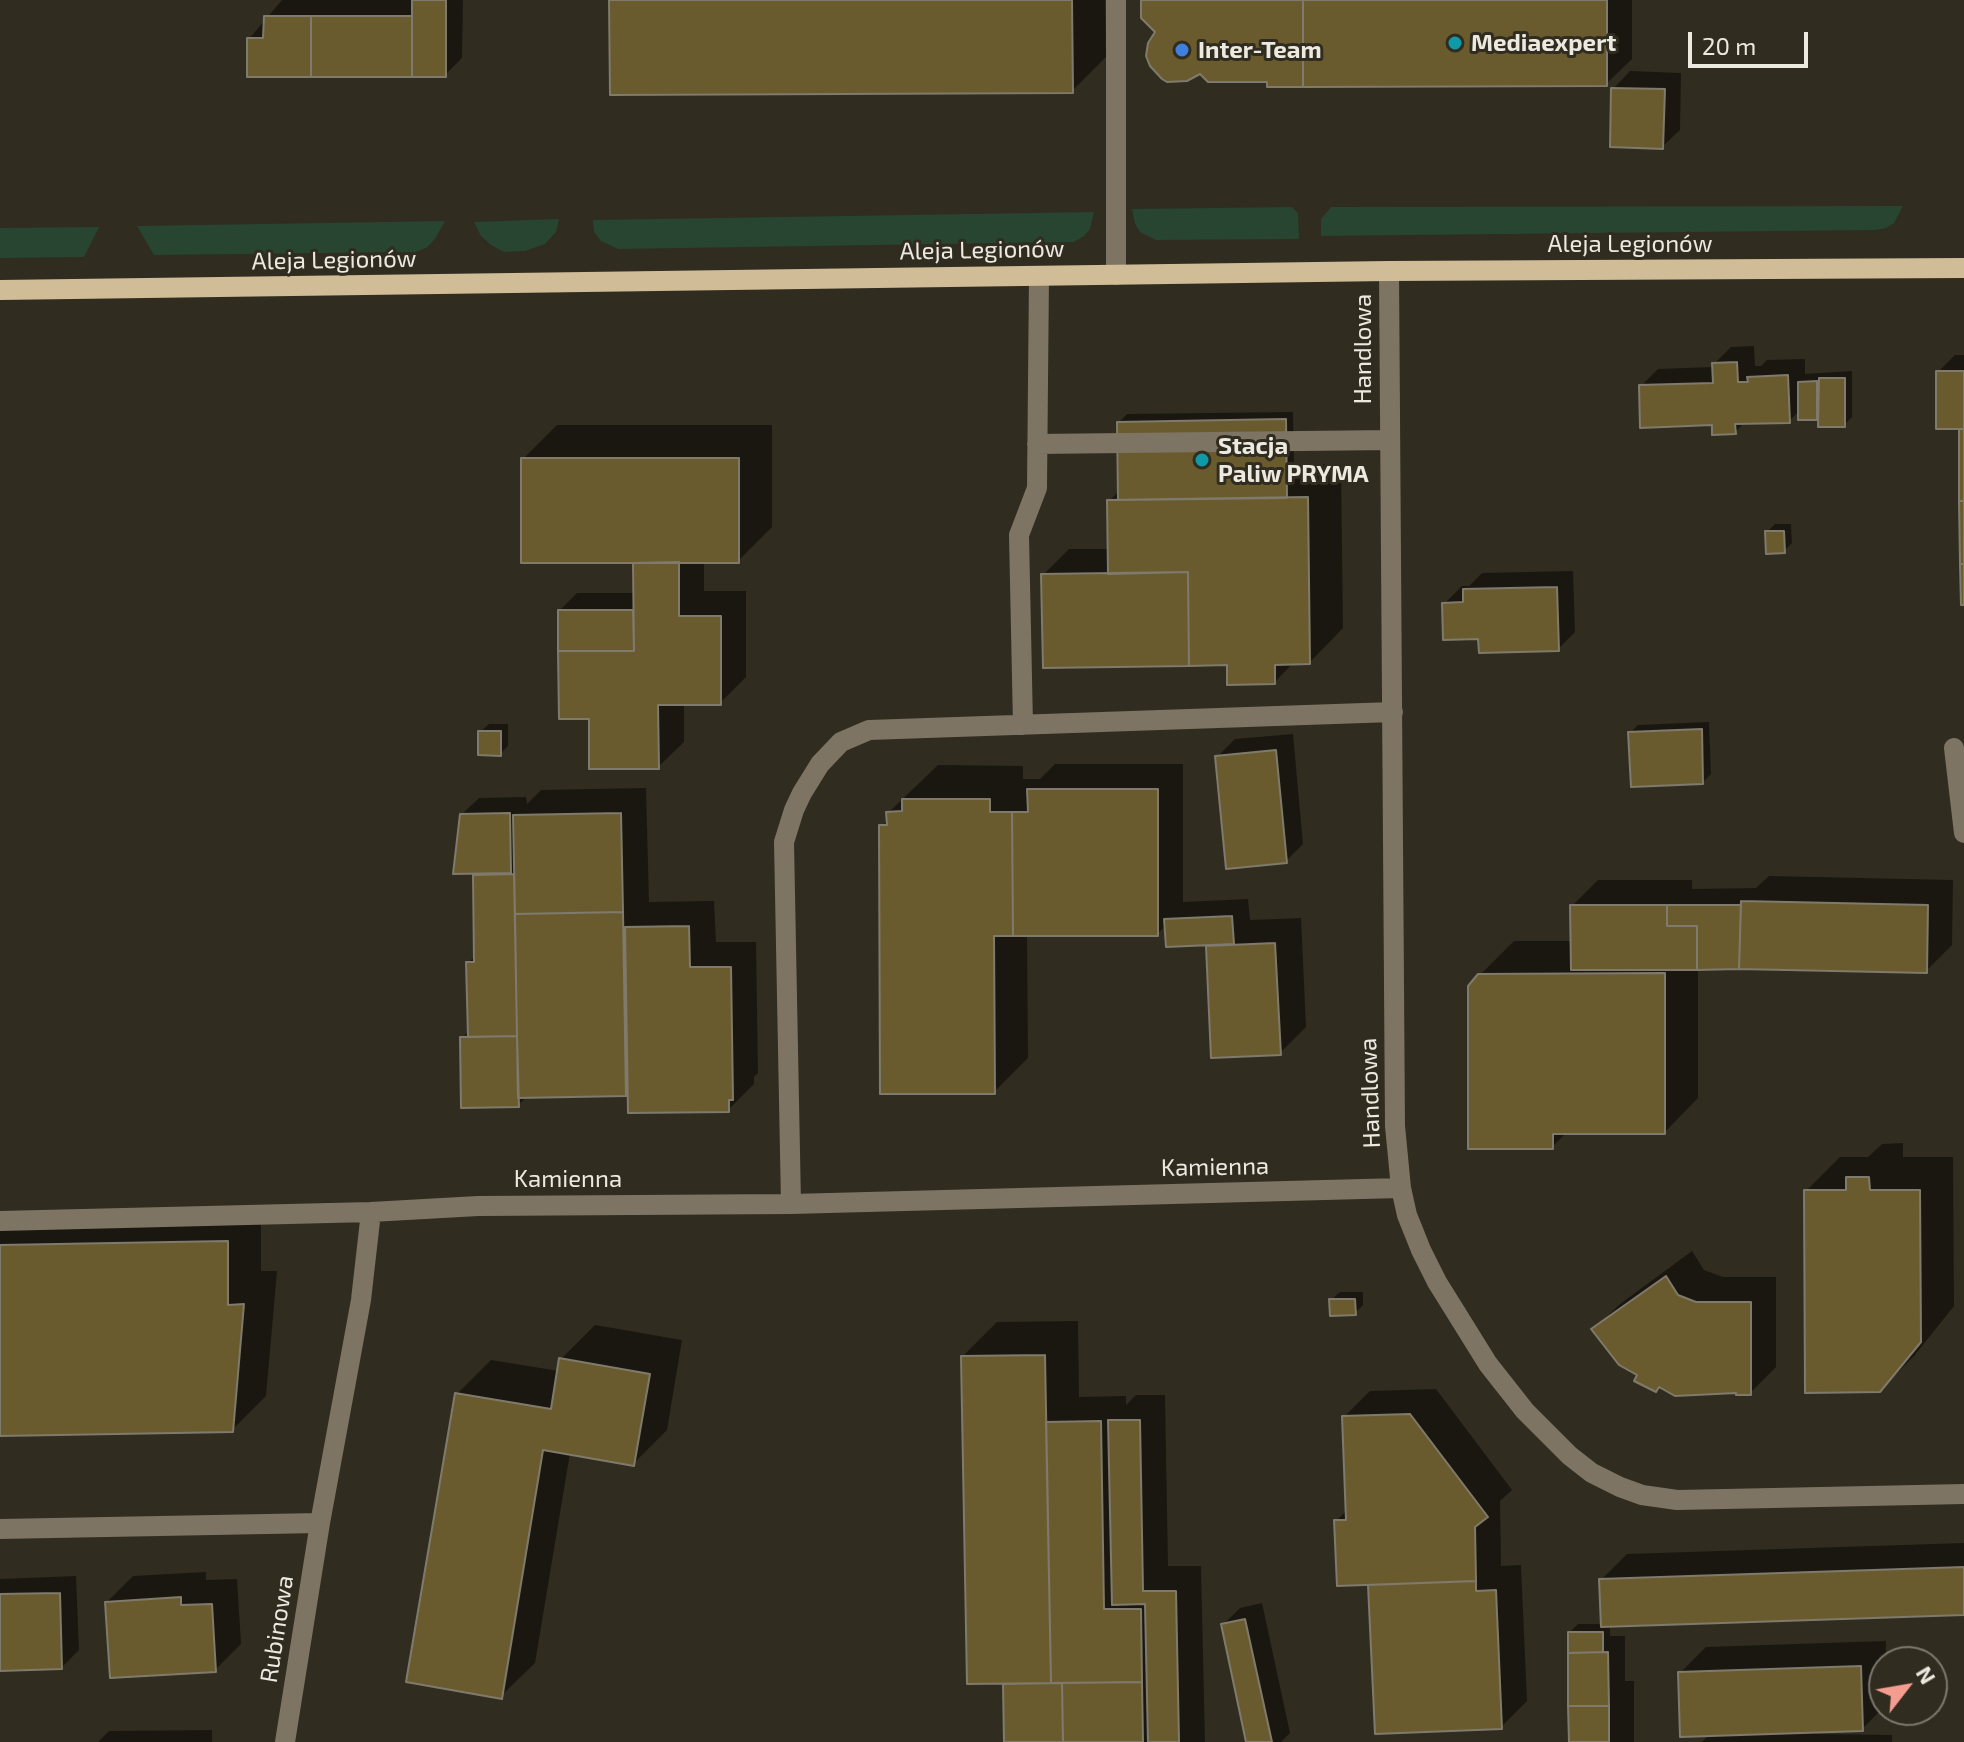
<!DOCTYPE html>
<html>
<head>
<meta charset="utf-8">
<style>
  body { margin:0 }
  #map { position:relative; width:1964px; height:1742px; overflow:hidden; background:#302c1f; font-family:"Exo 2",sans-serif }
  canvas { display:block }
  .north { position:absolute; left:1868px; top:1646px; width:80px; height:80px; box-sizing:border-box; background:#302c1f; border:2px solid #7b786d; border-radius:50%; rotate:59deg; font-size:22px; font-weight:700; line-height:32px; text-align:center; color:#ece9e1 }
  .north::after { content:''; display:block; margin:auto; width:28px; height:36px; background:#f59c91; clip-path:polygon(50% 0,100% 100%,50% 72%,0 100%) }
  .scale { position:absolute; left:1688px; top:32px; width:120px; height:36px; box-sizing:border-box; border:4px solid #ece9e1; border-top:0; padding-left:10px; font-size:24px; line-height:28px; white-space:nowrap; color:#ece9e1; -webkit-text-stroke:6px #302c1f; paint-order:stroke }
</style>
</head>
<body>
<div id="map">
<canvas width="1964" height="1742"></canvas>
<div class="north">N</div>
<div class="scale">20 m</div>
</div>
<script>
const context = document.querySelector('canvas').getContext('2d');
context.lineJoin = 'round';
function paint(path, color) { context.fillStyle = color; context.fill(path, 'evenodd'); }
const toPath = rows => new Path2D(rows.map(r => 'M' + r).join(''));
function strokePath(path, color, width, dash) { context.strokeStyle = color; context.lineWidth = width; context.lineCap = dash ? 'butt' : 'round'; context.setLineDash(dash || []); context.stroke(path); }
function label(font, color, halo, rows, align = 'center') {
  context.font = font + ' "Exo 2",sans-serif'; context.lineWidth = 6; context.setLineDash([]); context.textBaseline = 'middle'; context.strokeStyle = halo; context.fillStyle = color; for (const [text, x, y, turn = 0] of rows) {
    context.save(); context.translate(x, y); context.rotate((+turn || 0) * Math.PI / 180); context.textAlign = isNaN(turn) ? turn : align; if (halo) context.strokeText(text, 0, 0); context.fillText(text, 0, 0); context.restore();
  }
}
paint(toPath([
  [1903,206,1894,223,1886,228,1875,230,1321,236,1321,219,1331,207],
  [1292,207,1298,213,1299,239,1156,240,1140,232,1135,224,1132,209],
  [1094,212,1090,229,1084,236,1074,242,618,249,601,241,594,232,593,220],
  [559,219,556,232,545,244,525,251,504,252,491,245,481,236,474,222],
  [445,221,435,239,426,248,415,252,154,255,137,226],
  [99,227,84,257,0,258,0,228]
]), '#274530');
paint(toPath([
  [282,0,463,0,462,58,445,75,249,39],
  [611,0,1105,0,1106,57,1072,91],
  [1143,0,1632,0,1632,59,1606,84,1269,80,1157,32],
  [1630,71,1681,73,1680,130,1662,147,1613,89],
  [1754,346,1755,366,1761,366,1767,360,1805,359,1805,374,1852,371,1852,417,1844,425,1821,414,1816,418,1800,410,1789,421,1745,422,1735,432,1641,386,1658,369,1714,367,1714,364,1731,347],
  [1955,355,1964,355,1964,603,1961,427,1938,372],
  [1293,412,1294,465,1341,464,1343,628,1310,662,1294,662,1275,682,1043,575,1069,549,1110,549,1109,501,1120,490,1119,422,1127,414],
  [557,425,772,425,772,527,738,561,704,561,704,591,746,591,746,677,720,703,684,703,684,742,658,767,591,717,560,610,577,593,635,593,635,561,523,459],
  [1775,524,1791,524,1792,543,1784,551,1767,532],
  [1573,571,1575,632,1558,649,1480,637,1444,604,1462,586,1469,586,1482,573],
  [1709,722,1711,774,1703,782,1630,733,1638,725],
  [489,724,508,724,508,746,500,754,480,732],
  [1293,734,1303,844,1286,861,1218,756,1235,739],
  [1055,764,1183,764,1183,902,1248,899,1250,920,1301,918,1306,1027,1280,1053,1208,947,1212,943,1167,925,1157,934,1027,934,1028,1058,994,1092,882,826,889,819,888,813,938,765,1023,766,1023,779,1040,779],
  [646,788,649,902,714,901,716,942,756,942,758,1073,754,1077,754,1084,728,1110,630,1094,528,1096,518,1105,462,1038,470,1030,468,963,476,955,475,876,480,871,455,872,461,815,479,798,526,797,527,804,541,790],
  [1769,876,1953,880,1952,945,1926,971,1698,968,1698,1098,1665,1132,1567,1132,1552,1147,1480,975,1514,941,1573,941,1572,906,1598,880,1692,880,1692,889,1756,888],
  [1903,1143,1903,1157,1953,1157,1954,1306,1914,1356,1880,1390,1806,1191,1840,1157,1868,1157,1882,1144],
  [261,1208,261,1271,277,1271,266,1396,232,1430,0,1434,0,1212],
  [1692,1251,1704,1270,1723,1277,1776,1277,1776,1367,1750,1393,1640,1374,1594,1329,1620,1304],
  [1340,1292,1363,1292,1363,1305,1355,1313,1331,1300],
  [1078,1321,1079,1397,1126,1396,1126,1405,1136,1395,1165,1395,1168,1566,1201,1566,1205,1742,1006,1742,1005,1685,1008,1682,963,1356,997,1322],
  [595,1325,682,1340,667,1430,633,1464,570,1453,535,1663,501,1696,457,1394,491,1360,559,1371,561,1359],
  [1436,1389,1512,1490,1500,1501,1501,1566,1521,1565,1527,1701,1501,1727,1376,1732,1370,1583,1336,1521,1347,1510,1344,1417,1370,1391],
  [1964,1543,1964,1613,1610,1625,1610,1636,1625,1636,1625,1681,1634,1681,1634,1742,1571,1742,1570,1632,1578,1624,1603,1624,1601,1580,1627,1554],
  [206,1572,206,1580,237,1579,241,1644,215,1670,107,1602,133,1576],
  [76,1576,79,1650,62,1667,0,1669,0,1579],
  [1262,1603,1290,1733,1281,1742,1249,1742,1223,1625,1240,1608],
  [1886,1641,1884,1707,1862,1729,1817,1731,1817,1734,1892,1735,1892,1742,1702,1742,1710,1734,1680,1673,1706,1647],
  [212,1730,212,1742,98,1742,109,1731]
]), '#0007');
const building = toPath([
  [412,0,446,0,446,77,412,77,412,0],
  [609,0,1072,0,1073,93,610,95,609,0],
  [1141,0,1303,0,1303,87,1267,87,1267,82,1208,82,1200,74,1187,81,1167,82,1162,79,1150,66,1146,56,1148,43,1155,32,1141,18,1141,0],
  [1303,0,1607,0,1607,86,1303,87,1303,0],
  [264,16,311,16,311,77,247,77,247,38,263,38,264,16],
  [311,16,412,16,412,77,311,77,311,16],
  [1611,88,1665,89,1663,149,1610,147,1611,88],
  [1737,362,1738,382,1748,382,1747,377,1788,375,1790,423,1735,424,1736,434,1712,435,1712,425,1640,428,1639,385,1713,383,1712,363,1737,362],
  [1936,371,1964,371,1964,429,1936,429,1936,371],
  [1819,378,1845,378,1845,427,1818,427,1819,378],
  [1817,381,1817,420,1798,420,1798,382,1817,381],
  [1286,419,1287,498,1118,500,1117,422,1286,419],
  [1959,429,1964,429,1964,501,1959,501,1959,429],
  [521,458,739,458,739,563,521,563,521,458],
  [1308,497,1310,664,1275,665,1275,684,1227,685,1227,665,1189,666,1188,572,1108,574,1107,500,1308,497],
  [1959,501,1964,501,1964,564,1960,564,1959,501],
  [1765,531,1784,531,1785,553,1766,554,1765,531],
  [679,562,679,616,721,616,721,705,658,705,659,769,589,769,589,719,559,719,558,651,634,651,633,563,679,562],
  [1960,564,1964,564,1964,605,1961,605,1960,564],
  [1188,572,1189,666,1043,668,1041,574,1188,572],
  [1557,587,1559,651,1479,653,1478,639,1443,640,1442,603,1463,602,1463,589,1557,587],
  [558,610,633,610,634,651,558,651,558,610],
  [1702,729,1703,784,1631,787,1628,732,1702,729],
  [478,731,501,731,501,756,478,755,478,731],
  [1276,750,1287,863,1226,869,1215,756,1276,750],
  [1027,789,1158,789,1158,936,1013,936,1012,812,1028,812,1027,789],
  [902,799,990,799,990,812,1012,812,1013,936,994,936,995,1094,880,1094,879,825,887,825,886,812,902,811,902,799],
  [510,813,511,873,453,874,460,814,510,813],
  [621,813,623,912,515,914,513,815,621,813],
  [514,874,517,1036,468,1037,466,962,474,962,473,875,514,874],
  [1741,901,1928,905,1927,973,1739,969,1741,901],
  [1570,905,1667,905,1667,926,1697,926,1697,970,1571,970,1570,905],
  [1667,905,1741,905,1739,969,1697,970,1697,926,1667,926,1667,905],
  [623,912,626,1096,518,1098,515,914,623,912],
  [1232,916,1234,944,1166,947,1164,919,1232,916],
  [689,926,690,967,731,967,733,1100,729,1100,729,1112,628,1113,625,927,689,926],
  [1275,943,1281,1055,1211,1058,1206,946,1275,943],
  [1665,973,1665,1134,1553,1134,1553,1149,1468,1149,1468,986,1478,974,1665,973],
  [517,1036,519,1107,461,1108,460,1037,517,1036],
  [1846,1177,1869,1177,1870,1190,1920,1190,1921,1342,1880,1392,1805,1393,1804,1190,1846,1190,1846,1177],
  [228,1241,228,1305,244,1304,233,1432,0,1436,0,1245,228,1241],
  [1666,1276,1678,1295,1696,1302,1751,1302,1751,1395,1736,1395,1736,1393,1675,1396,1659,1387,1656,1392,1634,1381,1637,1375,1619,1365,1591,1329,1666,1276],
  [1329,1299,1355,1299,1356,1315,1330,1316,1329,1299],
  [1045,1355,1051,1683,967,1684,961,1356,1045,1355],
  [559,1358,650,1374,634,1466,543,1450,502,1699,406,1682,455,1393,551,1409,559,1358],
  [1410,1414,1488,1517,1475,1527,1476,1581,1337,1586,1334,1520,1346,1520,1342,1416,1410,1414],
  [1108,1420,1140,1420,1143,1591,1176,1591,1179,1742,1148,1742,1145,1604,1112,1605,1108,1420],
  [1101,1421,1104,1609,1141,1609,1142,1682,1051,1683,1046,1422,1101,1421],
  [1964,1567,1964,1615,1601,1627,1599,1579,1964,1567],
  [1476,1581,1476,1591,1496,1590,1502,1729,1375,1734,1368,1585,1476,1581],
  [60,1593,62,1669,0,1671,0,1594,60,1593],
  [181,1597,181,1605,212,1604,216,1672,110,1678,105,1602,181,1597],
  [1245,1619,1272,1742,1246,1742,1221,1624,1245,1619],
  [1568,1632,1603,1632,1603,1652,1568,1653,1568,1632],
  [1608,1652,1609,1706,1568,1706,1568,1653,1608,1652],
  [1861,1666,1863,1731,1680,1737,1678,1672,1861,1666],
  [1142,1682,1143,1742,1063,1742,1062,1683,1142,1682],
  [1062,1683,1063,1742,1004,1742,1003,1684,1062,1683],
  [1568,1706,1609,1706,1609,1742,1569,1742,1568,1706]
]);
paint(building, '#6a5b2f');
strokePath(building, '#7f7a6b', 2);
strokePath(toPath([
  [1116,0,1116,275],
  [1389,271,1395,1126,1401,1188,1407,1215,1421,1250,1437,1282,1488,1364,1525,1411,1569,1455,1592,1473,1620,1487,1642,1495,1677,1500,1964,1494],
  [1037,444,1390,440],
  [1023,725,1019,535,1037,488,1039,276],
  [1954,748,1964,833],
  [791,1204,784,842,794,810,802,793,820,764,841,742,869,730,1393,712],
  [0,1221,371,1212],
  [0,1529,320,1523],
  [285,1742,320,1523,361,1300,371,1212,478,1206,791,1204,1401,1188]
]), '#7e7463', 20);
strokePath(toPath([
  [0,290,1389,271,1964,268]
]), '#d1bc98', 20);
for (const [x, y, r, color] of [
  [1455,43,8,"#0f9aa8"],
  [1182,50,8,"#3f7fe0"],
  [1202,460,8,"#0f9aa8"]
]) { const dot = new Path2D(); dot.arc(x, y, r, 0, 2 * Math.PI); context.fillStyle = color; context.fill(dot); strokePath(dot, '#302c1f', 3); }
label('bold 24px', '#ece9e1', '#302c1f', [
  ["Mediaexpert",1471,43],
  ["Inter-Team",1198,50],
  ["Stacja",1218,446],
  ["Paliw PRYMA",1218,474]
], 'left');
label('24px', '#ece9e1', '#302c1f', [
  ["Aleja Legionów",1630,244],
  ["Aleja Legionów",982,250,-1],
  ["Aleja Legionów",334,260,-1],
  ["Handlowa",1363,349,-90],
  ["Handlowa",1370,1093,-92],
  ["Kamienna",1215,1167,-1],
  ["Kamienna",568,1179],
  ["Rubinowa",277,1629,-81]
]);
</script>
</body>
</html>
